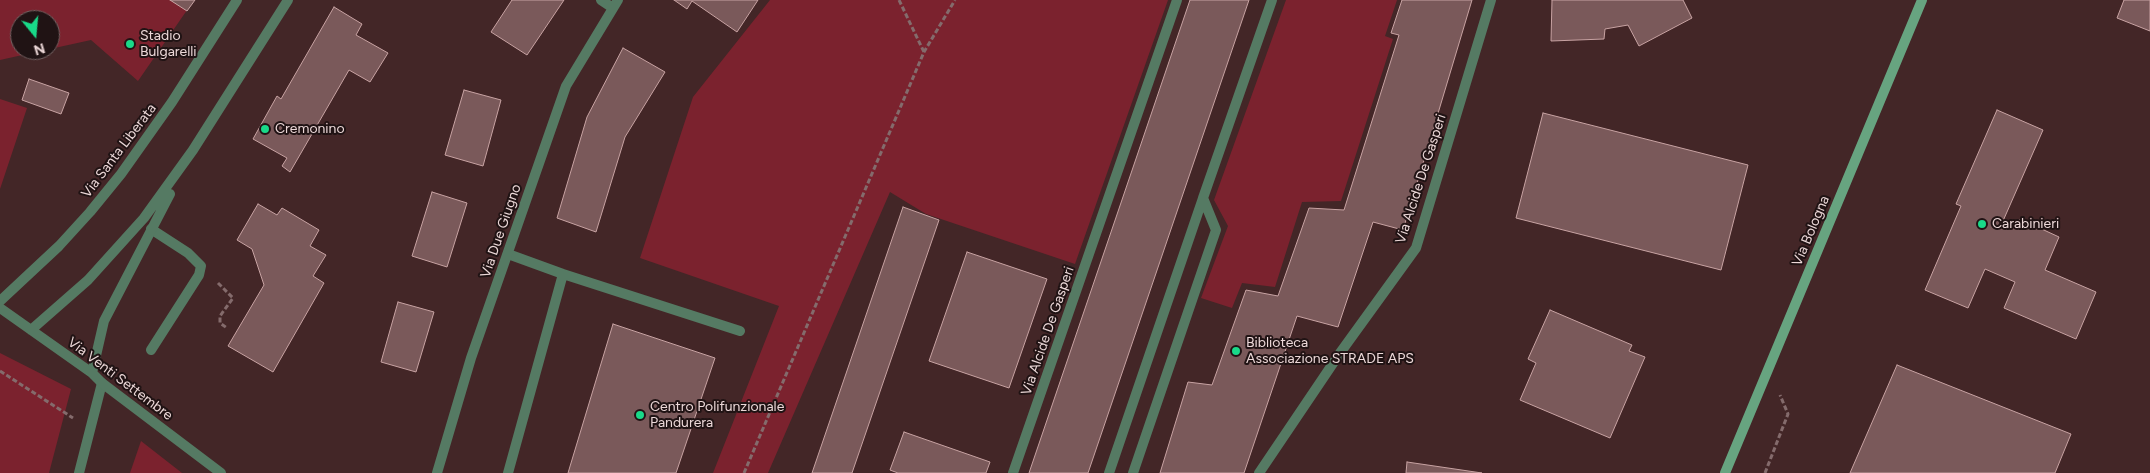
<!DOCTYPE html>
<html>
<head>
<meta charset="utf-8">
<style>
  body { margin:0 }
  #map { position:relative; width:2150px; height:473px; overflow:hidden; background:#432627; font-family:Figtree,sans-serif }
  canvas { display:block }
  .north { position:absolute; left:10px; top:10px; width:50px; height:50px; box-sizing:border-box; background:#201314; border:1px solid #726262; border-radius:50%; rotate:163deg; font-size:14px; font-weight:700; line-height:20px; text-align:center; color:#ecd8d8 }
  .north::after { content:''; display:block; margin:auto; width:18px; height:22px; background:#19d989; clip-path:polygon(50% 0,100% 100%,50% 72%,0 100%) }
</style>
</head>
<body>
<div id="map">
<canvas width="2150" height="473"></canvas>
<div class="north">N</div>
</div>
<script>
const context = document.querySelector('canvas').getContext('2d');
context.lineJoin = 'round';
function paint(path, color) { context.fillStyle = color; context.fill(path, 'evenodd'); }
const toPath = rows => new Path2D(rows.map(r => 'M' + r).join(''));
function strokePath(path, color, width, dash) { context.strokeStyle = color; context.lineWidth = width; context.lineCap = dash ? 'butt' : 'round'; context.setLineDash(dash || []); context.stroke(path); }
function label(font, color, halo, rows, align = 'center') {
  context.font = font + ' Figtree,sans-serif'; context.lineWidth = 4; context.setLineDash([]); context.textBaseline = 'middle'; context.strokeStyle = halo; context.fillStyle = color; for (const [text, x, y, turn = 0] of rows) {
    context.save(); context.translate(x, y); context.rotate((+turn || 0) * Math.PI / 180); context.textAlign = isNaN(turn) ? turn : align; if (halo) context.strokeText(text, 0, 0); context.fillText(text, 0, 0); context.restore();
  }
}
paint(toPath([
  [0,0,194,0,138,81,91,40,50,49,50,20,20,20,20,50,45,50,0,60],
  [770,0,1168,0,1075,264,926,214,890,192,768,473,713,473,779,306,640,258,693,97],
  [1286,0,1397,0,1385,36,1393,39,1341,201,1302,202,1275,287,1242,283,1232,308,1201,298,1228,226,1214,200],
  [0,99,27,108,0,189],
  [0,353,71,389,49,473,0,473],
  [141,441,182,473,130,473]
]), '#7b222e');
const building = toPath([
  [170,0,195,0,187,11,170,0],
  [512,0,564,0,527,55,491,32,512,0],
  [674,0,758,0,737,32,692,1,687,9,674,0],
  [1190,0,1249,0,1088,473,1029,473,1190,0],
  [1402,0,1472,0,1403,230,1373,222,1338,327,1297,316,1244,473,1160,473,1188,382,1212,385,1246,290,1278,296,1309,208,1344,210,1399,35,1391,33,1402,0],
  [1552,0,1683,0,1692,18,1639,46,1628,25,1605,29,1604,39,1551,41,1552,0],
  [2124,0,2150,0,2150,31,2117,18,2124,0],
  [334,7,362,24,356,35,388,53,370,82,349,70,290,172,282,166,287,158,253,139,277,96,281,99,334,7],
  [623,48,665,72,625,137,596,232,557,218,587,117,623,48],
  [29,79,69,93,61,114,22,100,29,79],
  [464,90,501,100,483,166,445,155,464,90],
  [1997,110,2043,130,2003,221,2016,227,2020,219,2059,237,2045,270,2096,292,2076,339,2004,308,2015,282,1985,269,1968,308,1925,290,1961,206,1956,204,1997,110],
  [1543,113,1748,165,1721,270,1516,218,1543,113],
  [432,192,467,203,447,267,412,256,432,192],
  [258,204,277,215,282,208,319,230,310,246,326,255,313,276,324,283,273,372,228,346,264,285,252,249,237,240,258,204],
  [903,207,939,220,852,473,812,473,903,207],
  [967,252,1047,279,1009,388,929,361,967,252],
  [398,302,434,312,416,372,381,362,398,302],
  [1550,310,1632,345,1629,351,1645,357,1610,438,1520,400,1536,363,1528,359,1550,310],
  [613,324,715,358,676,473,568,473,613,324],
  [1897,365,2071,434,2055,473,1850,473,1897,365],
  [904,432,990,462,986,473,898,473,890,470,904,432],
  [1407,462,1482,473,1406,473,1407,462]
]);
paint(building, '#7a595a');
strokePath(building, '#c8a3a3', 1);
strokePath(toPath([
  [899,0,924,52],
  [218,283,233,298,220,316,220,323,227,328],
  [0,371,73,418],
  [744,473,924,52,955,0],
  [1765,473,1788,414,1780,395]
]), '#846b6c', 3, [5, 2.5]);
strokePath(toPath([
  [508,254,563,274,740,331],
  [508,473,563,274]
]), '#557a63', 10);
strokePath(toPath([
  [79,473,102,383]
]), '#557a63', 10);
strokePath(toPath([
  [601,0,613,8],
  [1203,198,1272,0],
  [151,229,188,253,201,266,199,275,151,350],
  [437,473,471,358,566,86,618,0],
  [1013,473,1177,0],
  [1109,473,1203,198,1216,230,1133,473],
  [1259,473,1340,353,1416,248,1491,0]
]), '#557a63', 10);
strokePath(toPath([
  [0,301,59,246,90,212,121,174,172,102,237,0],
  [0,308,92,373,102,383,221,473],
  [31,330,88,280,144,218,193,150,288,0],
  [92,373,104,321,170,194]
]), '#557a63', 10);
strokePath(toPath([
  [1725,473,1922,0]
]), '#67a480', 10);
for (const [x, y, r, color] of [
  [130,44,5,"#19d989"],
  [265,129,5,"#19d989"],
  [1982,224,5,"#19d989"],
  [1236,351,5,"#19d989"],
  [640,415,5,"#19d989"]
]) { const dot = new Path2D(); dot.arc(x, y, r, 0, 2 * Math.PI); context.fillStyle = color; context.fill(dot); strokePath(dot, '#201314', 2); }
label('14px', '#ecd8d8', '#201314', [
  ["Stadio",140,36],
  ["Bulgarelli",140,52],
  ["Cremonino",275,129],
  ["Carabinieri",1992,224],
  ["Biblioteca",1246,343],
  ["Associazione STRADE APS",1246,359],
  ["Centro Polifunzionale",650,407],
  ["Pandurera",650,423]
], 'left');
label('14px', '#ecd8d8', '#201314', [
  ["Via Santa Liberata",119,151,-53],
  ["Via Alcide De Gasperi",1421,179,-72],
  ["Via Due Giugno",501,231,-71],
  ["Via Bologna",1811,231,-67],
  ["Via Alcide De Gasperi",1048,331,-71],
  ["Via Venti Settembre",120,379,37]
]);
</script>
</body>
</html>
